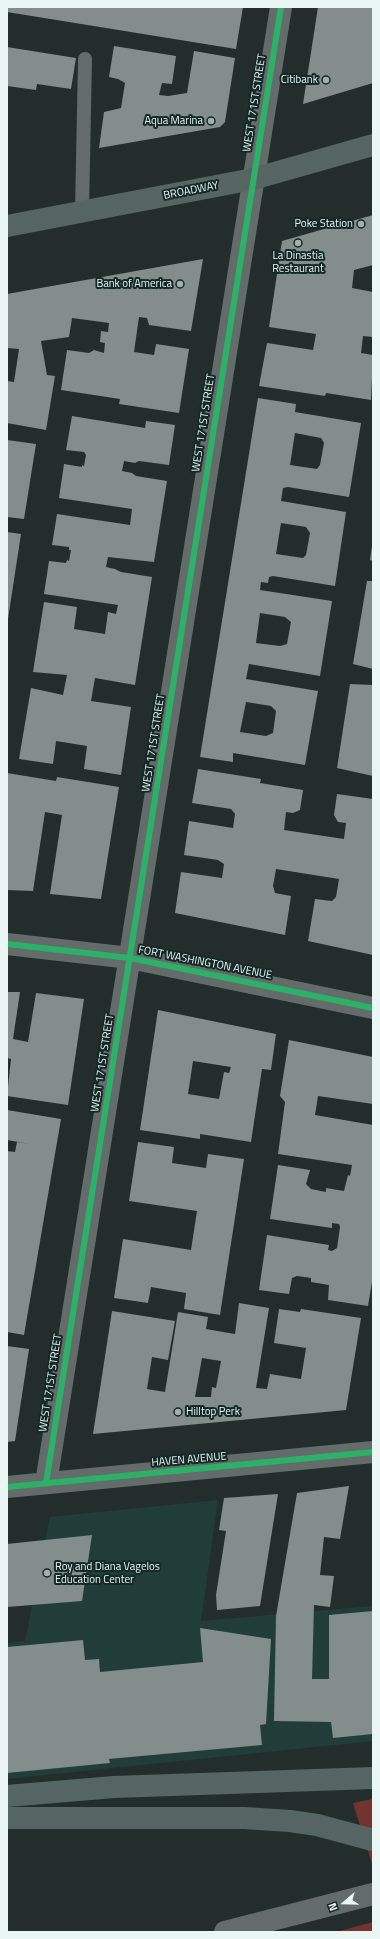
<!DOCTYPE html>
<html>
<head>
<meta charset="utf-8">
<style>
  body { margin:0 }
  #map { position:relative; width:380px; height:1939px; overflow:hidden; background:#232e2c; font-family:"Titillium Web",sans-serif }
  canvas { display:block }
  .frame { position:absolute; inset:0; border:8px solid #e9f6f3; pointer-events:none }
  .north { position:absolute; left:324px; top:1883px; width:40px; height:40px; -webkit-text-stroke:3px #142927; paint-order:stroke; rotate:250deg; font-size:11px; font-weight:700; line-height:16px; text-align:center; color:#e9f6f3 }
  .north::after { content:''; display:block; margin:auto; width:14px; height:18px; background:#e9f6f3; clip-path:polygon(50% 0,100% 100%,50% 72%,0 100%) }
</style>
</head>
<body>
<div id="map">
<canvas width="380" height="1939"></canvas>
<div class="frame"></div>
<div class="north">N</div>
</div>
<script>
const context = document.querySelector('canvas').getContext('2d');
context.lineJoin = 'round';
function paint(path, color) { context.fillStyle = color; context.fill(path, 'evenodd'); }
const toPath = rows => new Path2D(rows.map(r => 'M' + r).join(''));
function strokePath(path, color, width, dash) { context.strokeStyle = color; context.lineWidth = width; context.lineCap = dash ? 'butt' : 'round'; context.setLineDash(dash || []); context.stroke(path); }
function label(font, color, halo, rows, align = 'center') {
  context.font = font + ' "Titillium Web",sans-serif'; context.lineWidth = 4; context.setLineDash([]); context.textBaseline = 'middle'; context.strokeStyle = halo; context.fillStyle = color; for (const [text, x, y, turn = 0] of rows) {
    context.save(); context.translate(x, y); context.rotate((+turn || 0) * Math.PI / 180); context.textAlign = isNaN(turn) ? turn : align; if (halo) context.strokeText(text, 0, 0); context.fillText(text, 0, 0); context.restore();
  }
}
paint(toPath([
  [218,1500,201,1621,373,1606,373,1741,7,1779,7,1643,25,1641,50,1517]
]), '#203d39');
paint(toPath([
  [373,1799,373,1867,353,1803],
  [373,1922,373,1932,336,1932]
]), '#733430');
paint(toPath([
  [7,7,243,7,236,49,7,12],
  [318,7,373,7,373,83,303,104],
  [114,46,176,56,172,84,162,83,159,95,168,96,187,93,194,51,235,58,225,122,220,127,99,148,104,112,121,108,125,83,118,79,109,77],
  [7,47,76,58,71,89,37,84,36,90,7,86],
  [373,215,373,265,354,270,352,288,373,292,373,337,363,336,361,353,373,355,371,400,326,393,325,396,259,386,267,343,313,350,316,334,269,327,282,241],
  [203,259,191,331,149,325,147,318,139,317,134,352,154,355,156,344,189,349,179,413,119,404,120,399,61,390,67,350,89,353,94,350,104,353,105,343,100,342,101,331,108,332,109,323,72,318,69,337,41,341,47,375,55,376,46,430,7,423,7,381,14,382,19,349,7,348,7,294],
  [258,398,296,404,295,412,361,423,349,497,288,487,283,488,282,494,281,501,346,512,335,586,273,576,269,577,268,583,261,582,260,590,332,601,320,676,249,664,246,679,318,691,305,765,233,753,233,762,200,757],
  [295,433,321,438,324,443,320,465,317,469,290,465],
  [281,523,306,527,310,533,306,555,303,558,276,554],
  [260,613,285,617,291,622,287,644,280,646,256,643],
  [246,702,271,706,276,711,273,733,266,736,240,732],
  [72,416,145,428,146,421,175,425,169,465,139,461,135,463,124,461,122,471,132,473,136,476,167,481,154,562,108,557,106,567,115,569,121,572,152,577,135,685,95,678,91,701,131,707,121,775,84,769,87,746,56,741,53,764,19,759,31,688,63,695,67,675,33,672,44,602,77,607,74,629,105,634,108,612,116,614,118,605,44,594,49,561,66,563,67,560,69,561,71,550,69,550,69,547,52,545,57,514,130,525,132,509,59,498,64,464,82,467,82,465,84,466,86,455,84,452,66,450],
  [7,440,36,444,24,519,7,517],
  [7,532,21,534,8,619,7,619],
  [372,546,373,546,373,561,370,560],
  [367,581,373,581,373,669,353,664],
  [350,684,373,685,373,776,337,768],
  [198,769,261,779,260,783,303,790,300,810,293,813,286,812,284,830,344,839,346,823,338,822,334,815,337,794,373,799,373,955,308,941,315,899,332,901,336,897,339,879,276,869,273,886,275,893,291,896,285,935,175,913,181,872,222,878,224,864,218,860,184,855,189,821,233,828,235,814,231,809,192,803],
  [7,773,56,781,57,777,119,787,101,899,50,894,62,815,45,812,33,891,7,890],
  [7,992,20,992,13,1039,28,1042,36,993,84,999,68,1105,7,1096,11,1059,7,1058],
  [158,1010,276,1034,271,1070,262,1069,251,1142,200,1134,200,1139,140,1130],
  [193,1061,231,1067,229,1073,224,1072,219,1099,188,1094],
  [289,1040,373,1057,373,1104,318,1096,315,1115,373,1125,373,1276,368,1306,328,1300,329,1285,311,1282,311,1278,297,1276,292,1278,289,1294,259,1290,267,1235,329,1245,328,1250,332,1251,337,1248,340,1227,339,1224,332,1223,332,1228,270,1219,278,1165,310,1170,306,1184,311,1189,326,1192,326,1188,344,1191,348,1175,350,1176,352,1165,278,1154,285,1102,280,1096],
  [7,1110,61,1119,24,1335,7,1332,7,1151,15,1152,17,1142,30,1144,7,1140],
  [138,1142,174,1147,172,1163,206,1168,208,1154,244,1159,220,1315,184,1309,186,1293,151,1287,148,1303,114,1298,123,1239,191,1250,197,1211,129,1201],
  [239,1303,269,1308,256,1388,267,1389,270,1374,301,1379,306,1348,274,1343,279,1309,300,1312,301,1309,361,1318,346,1410,93,1434,112,1311,175,1321,168,1360,152,1357,147,1389,165,1392,178,1312,208,1317,206,1329,235,1334],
  [202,1358,221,1361,216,1388,212,1387,211,1397,195,1397],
  [7,1346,29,1349,15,1441,7,1442],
  [349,1486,340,1539,324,1537,320,1575,334,1576,330,1607,314,1605,312,1679,329,1679,329,1615,373,1611,373,1734,333,1738,331,1722,274,1721,276,1616,297,1493],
  [278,1494,260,1606,217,1610,216,1595,226,1531,219,1530,224,1498],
  [92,1535,82,1601,7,1607,7,1544],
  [200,1628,271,1639,266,1724,260,1725,262,1745,109,1759,110,1763,7,1773,7,1647,83,1640,85,1660,99,1659,100,1672,203,1662]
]), '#838d8b');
strokePath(toPath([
  [82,212,85,59]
]), '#636c6a', 14);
strokePath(toPath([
  [46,1483,281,7],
  [7,1487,373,1452]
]), '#636c6a', 22);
strokePath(toPath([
  [7,944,130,958,373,1008],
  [225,1932,373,1894]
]), '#636c6a', 22);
strokePath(toPath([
  [7,226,253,179,373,145]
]), '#566462', 22);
strokePath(toPath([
  [7,1796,114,1787,373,1778],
  [7,1818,244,1818,290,1821,317,1825,373,1840]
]), '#546563', 22);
strokePath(toPath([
  [7,944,130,958,373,1008],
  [46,1483,281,7],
  [7,1487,373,1452]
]), '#2db169', 6);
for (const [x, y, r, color] of [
  [326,80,4,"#a4b0ad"],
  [211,121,4,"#a4b0ad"],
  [361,224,4,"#a4b0ad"],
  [298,243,4,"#a4b0ad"],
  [180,284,4,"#a4b0ad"],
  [178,1412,4,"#a4b0ad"],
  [47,1573,4,"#a4b0ad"]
]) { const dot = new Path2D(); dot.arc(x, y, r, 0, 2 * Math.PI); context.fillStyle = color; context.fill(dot); strokePath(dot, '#142927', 1.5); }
label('11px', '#e9f6f3', '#142927', [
  ["Citibank",318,80],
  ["Aqua Marina",203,121],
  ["Poke Station",353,224],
  ["La Dinastia",298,256,"center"],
  ["Restaurant",298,269,"center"],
  ["Bank of America",172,284],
  ["Hilltop Perk",186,1412,"left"],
  ["Roy and Diana Vagelos",55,1567,"left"],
  ["Education Center",55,1580,"left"]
], 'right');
label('11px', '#e9f6f3', '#142927', [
  ["WEST 171ST STREET",255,103,-81],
  ["BROADWAY",191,191,-11],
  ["WEST 171ST STREET",204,423,-81],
  ["WEST 171ST STREET",154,743,-81],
  ["FORT WASHINGTON AVENUE",205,963,11],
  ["WEST 171ST STREET",103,1063,-81],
  ["WEST 171ST STREET",51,1383,-81],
  ["HAVEN AVENUE",189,1460,-5]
]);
</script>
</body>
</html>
